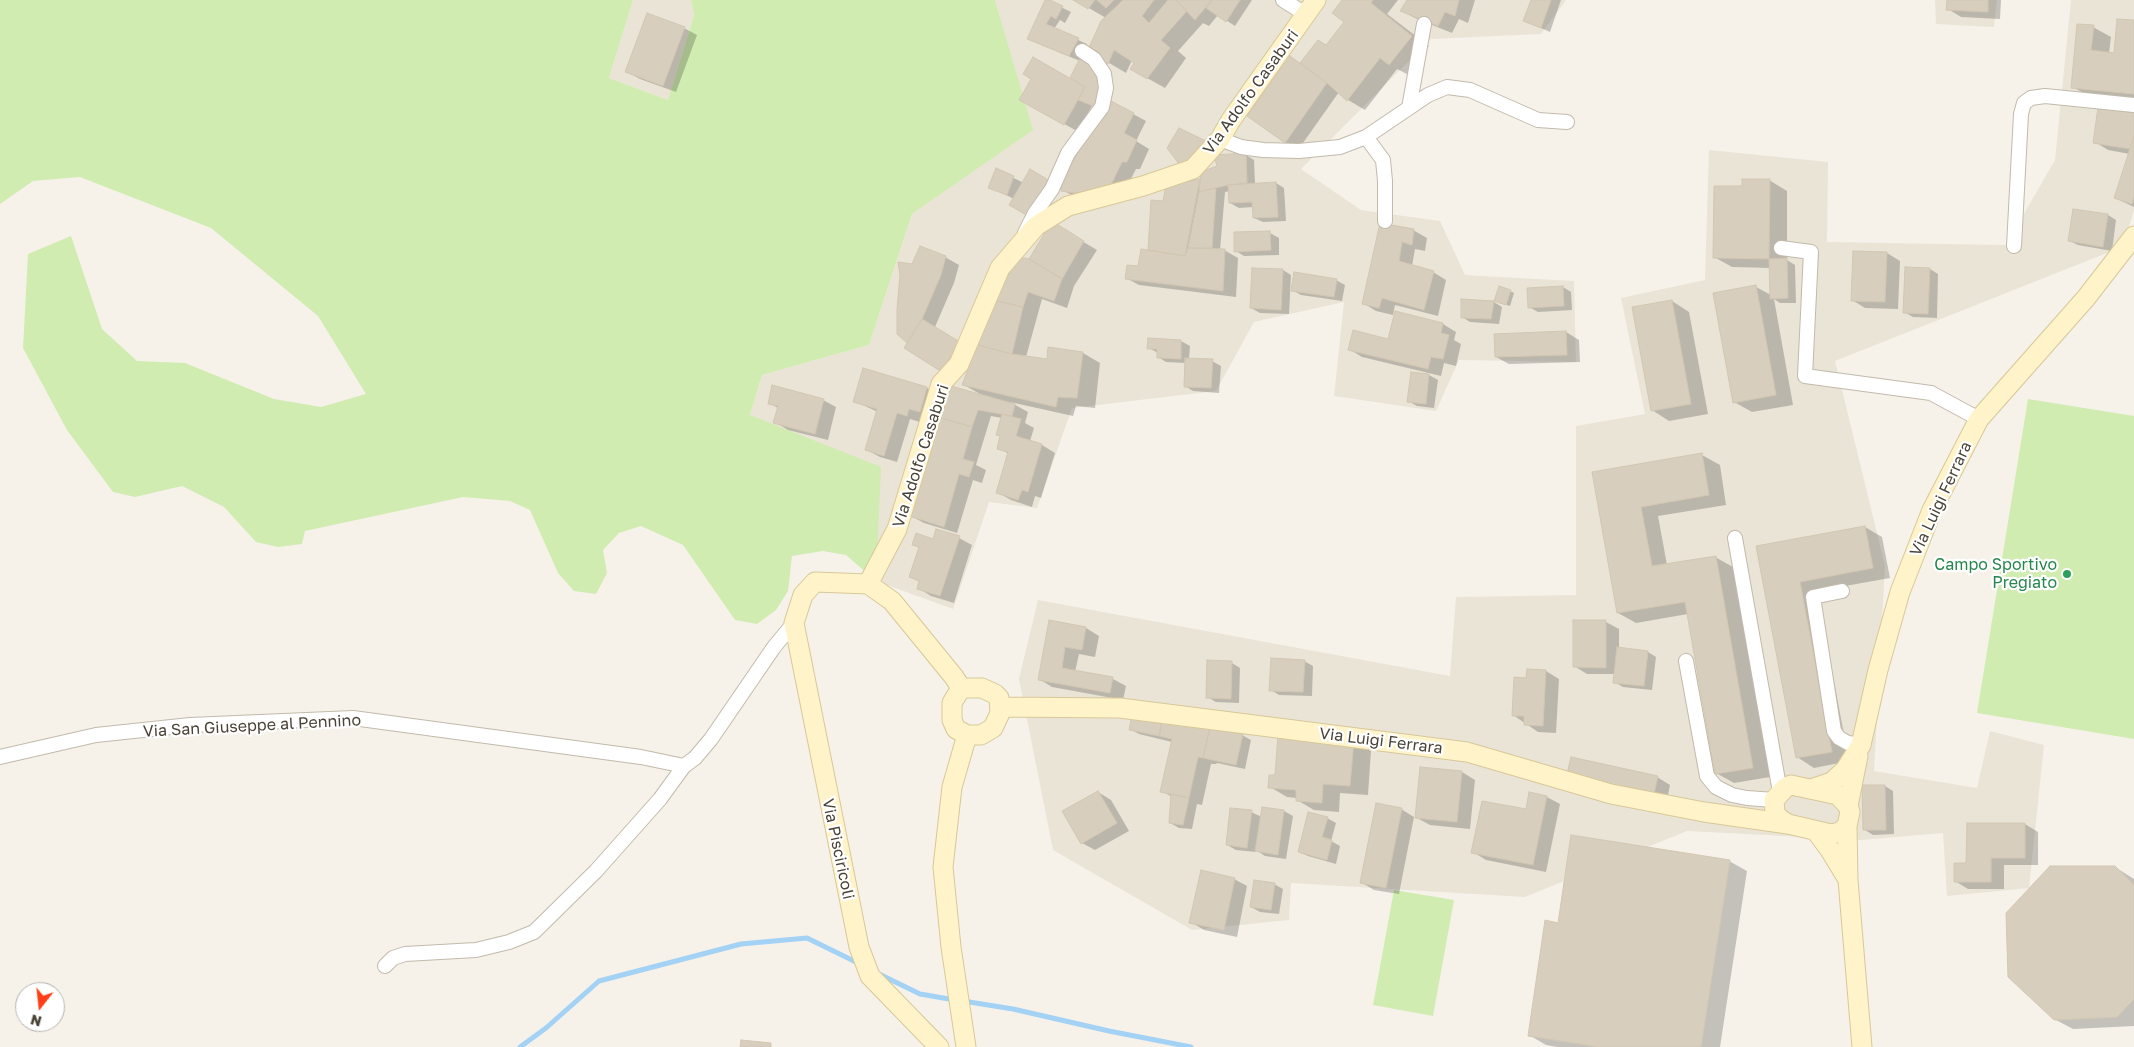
<!DOCTYPE html>
<html>
<head>
<meta charset="utf-8">
<style>
  body { margin:0 }
  #map { position:relative; width:2134px; height:1047px; overflow:hidden; background:#f6f2ea; font-family:"Golos Text",sans-serif }
  canvas { display:block }
  .north { position:absolute; left:15px; top:982px; width:50px; height:50px; box-sizing:border-box; background:#fff; border:1px solid #b7b4af; border-radius:50%; rotate:196deg; font-size:14px; font-weight:700; line-height:20px; text-align:center; color:#4a4337 }
  .north::after { content:''; display:block; margin:auto; width:18px; height:22px; background:#ff3f17; clip-path:polygon(50% 0,100% 100%,50% 72%,0 100%) }
</style>
</head>
<body>
<div id="map">
<canvas width="2134" height="1047"></canvas>
<div class="north">N</div>
</div>
<script>
const context = document.querySelector('canvas').getContext('2d');
context.lineJoin = 'round';
function paint(path, color) { context.fillStyle = color; context.fill(path, 'evenodd'); }
const toPath = rows => new Path2D(rows.map(r => 'M' + r).join(''));
function strokePath(path, color, width, dash) { context.strokeStyle = color; context.lineWidth = width; context.lineCap = dash ? 'butt' : 'round'; context.setLineDash(dash || []); context.stroke(path); }
function label(font, color, halo, rows, align = 'center') {
  context.font = font + ' "Golos Text",sans-serif'; context.lineWidth = 4.5; context.setLineDash([]); context.textBaseline = 'middle'; context.strokeStyle = halo; context.fillStyle = color; for (const [text, x, y, turn = 0] of rows) {
    context.save(); context.translate(x, y); context.rotate((+turn || 0) * Math.PI / 180); context.textAlign = isNaN(turn) ? turn : align; if (halo) context.strokeText(text, 0, 0); context.fillText(text, 0, 0); context.restore();
  }
}
paint(toPath([
  [633,0,691,0,694,15,668,100,609,78],
  [995,0,1566,0,1541,34,1431,39,1301,169,1361,210,1440,221,1465,275,1574,281,1576,362,1459,360,1436,411,1334,396,1344,302,1254,322,1216,391,1072,408,1037,508,989,502,953,609,876,581,750,415,762,375,869,345,912,214,1032,130],
  [1935,0,1997,0,1994,27,1936,24],
  [2071,0,2134,0,2134,211,2122,247,1835,361,1885,566,1874,771,1977,788,1990,731,2044,745,2029,888,1947,896,1943,833,1861,840,1687,831,1525,897,1291,883,1289,920,1192,930,1053,850,1019,679,1038,600,1450,676,1456,597,1576,595,1576,426,1645,414,1621,298,1705,280,1709,150,1828,162,1827,242,2006,245,2055,160]
]), '#eae4d7');
paint(toPath([
  [0,0,633,0,609,78,668,100,694,15,691,0,995,0,1033,130,912,214,869,345,762,375,750,415,881,467,876,581,846,555,823,551,792,556,788,591,776,610,757,624,735,620,683,545,641,526,619,533,603,550,607,573,596,594,574,591,558,573,530,510,510,501,463,497,305,531,302,544,278,547,256,542,224,507,182,486,135,497,113,492,67,430,23,348,28,254,71,236,102,329,137,361,185,363,274,399,321,407,366,394,318,316,211,228,80,177,33,181,0,204],
  [2028,399,2134,416,2134,739,1977,713],
  [1394,890,1454,900,1433,1016,1373,1005]
]), '#d0ecb0');
paint(toPath([
  [1046,0,1071,12,1065,23,1060,20,1054,29,1087,44,1080,57,1109,101,1146,121,1136,141,1149,149,1140,169,1136,169,1123,194,1076,198,1063,190,1104,111,1092,106,1077,131,1021,100,1033,79,1034,59,1086,89,1080,61,1037,43],
  [1075,0,1252,0,1235,26,1218,15,1209,26,1203,23,1178,51,1186,58,1165,88,1147,78,1132,60,1126,73,1089,51,1106,18],
  [1344,0,1398,0,1387,14,1429,46,1407,74,1397,69,1365,110,1348,100,1339,92,1298,150,1285,142,1290,58,1301,64,1319,41,1327,46,1346,22],
  [1409,0,1475,0,1468,23,1459,19,1452,33,1415,18,1402,11],
  [1532,0,1561,0,1550,32,1525,21],
  [1948,0,2001,0,2000,19,1961,17,1948,9],
  [2134,21,2134,101,2090,97,2073,87,2093,27,2111,37,2109,53,2115,54],
  [684,28,697,35,676,92,640,79,627,72],
  [2134,114,2134,207,2115,198,2130,154,2108,150,2095,142],
  [1246,155,1254,160,1255,184,1276,183,1284,188,1286,221,1263,222,1254,218,1253,207,1239,208,1230,203,1230,191,1225,192,1220,250,1224,250,1238,258,1236,297,1139,285,1126,278,1140,268,1149,251,1152,202,1164,202,1167,186,1201,180],
  [997,170,1024,183,1014,199,990,187],
  [1769,180,1787,191,1787,260,1795,265,1796,303,1780,303,1774,299,1793,405,1752,412,1734,402,1756,287,1771,295,1771,268,1732,267,1714,257,1743,187],
  [2074,210,2108,215,2116,220,2112,251,2078,245,2070,241],
  [1381,224,1413,230,1427,238,1425,251,1415,249,1412,266,1433,272,1446,280,1438,316,1395,305,1393,315,1376,311,1363,303],
  [1065,231,1097,250,1074,286,1067,308,1042,299,1026,357,1048,361,1083,353,1100,363,1095,408,1076,406,1073,416,1010,402,1028,412,1025,423,1034,428,1030,441,1042,445,1055,453,1041,498,1035,496,1032,507,1011,500,997,492,1009,454,998,448,1001,437,1002,418,991,416,976,465,986,470,982,483,973,480,957,533,924,523,911,516,980,394,964,385,1029,260],
  [1270,233,1279,238,1279,255,1244,256,1236,251],
  [1887,253,1900,261,1898,309,1865,308,1852,300],
  [945,257,959,265,954,283,935,327,972,350,955,378,908,343,899,333],
  [1930,269,1938,274,1937,318,1913,317,1904,312],
  [1283,270,1291,275,1289,314,1260,313,1251,308],
  [1336,280,1345,285,1342,301,1301,295,1292,290],
  [1563,287,1571,292,1572,310,1538,312,1529,307],
  [1510,291,1514,293,1510,306,1499,303],
  [1672,301,1689,312,1708,414,1669,421,1652,410],
  [1494,302,1502,307,1499,324,1470,322,1462,317],
  [1443,324,1456,332,1454,340,1461,344,1456,366,1444,363,1441,376,1362,357,1349,349,1389,340],
  [1566,332,1579,340,1580,362,1509,364,1496,357],
  [1181,341,1190,346,1189,359,1212,361,1221,366,1219,393,1193,391,1185,386,1186,363,1166,362,1158,357,1158,353,1149,348],
  [1412,373,1429,375,1438,380,1434,408,1417,406,1408,401],
  [927,388,940,396,920,422,910,419,897,462,880,457,867,450,878,412,854,401],
  [823,400,836,407,828,440,788,430,775,422,778,408,769,403],
  [1702,455,1720,465,1726,505,1658,516,1667,565,1715,557,1733,567,1770,777,1734,783,1716,773,1688,614,1636,623,1618,613,1593,473],
  [1865,527,1882,537,1890,578,1817,591,1849,761,1814,768,1797,757,1757,547],
  [959,538,972,545,954,603,931,596,918,588,920,582,911,577,920,548,914,545],
  [1050,622,1086,628,1099,636,1095,657,1079,654,1075,672,1113,679,1126,686,1123,700,1052,687,1039,679],
  [1606,622,1619,629,1619,649,1648,652,1656,657,1652,690,1623,687,1614,682,1615,674,1587,674,1574,666],
  [1304,661,1313,666,1312,696,1279,695,1271,690],
  [1232,663,1240,668,1239,703,1216,702,1207,697],
  [1546,671,1559,679,1556,733,1538,732,1513,715,1527,679],
  [1130,729,1242,735,1251,740,1245,769,1217,763,1216,764,1211,764,1202,805,1197,804,1192,829,1179,828,1170,823,1172,797,1162,791,1172,742,1139,734],
  [1353,741,1371,751,1368,795,1340,793,1339,812,1314,810,1297,800,1297,798,1287,797,1270,787,1276,776],
  [1462,772,1475,780,1470,829,1430,825,1417,818],
  [1657,777,1670,785,1667,800,1581,781],
  [1885,786,1893,791,1894,834,1873,835,1865,830],
  [1098,792,1111,800,1129,831,1095,850,1082,843],
  [1547,797,1560,804,1546,872,1486,860,1473,852],
  [1263,808,1284,811,1293,816,1286,859,1265,856,1256,850,1256,852,1236,850,1227,845,1251,812,1262,817],
  [1401,809,1414,817,1399,894,1374,890,1361,882],
  [1327,818,1336,823,1331,841,1340,846,1336,864,1308,856,1299,852],
  [2025,824,2038,832,2038,865,2004,865,2004,889,1968,889,1955,881,1967,865],
  [1729,861,1747,871,1720,1047,1557,1047,1546,1045,1529,1035,1559,924],
  [2115,867,2134,879,2134,1026,2073,1029,2054,1019],
  [1234,879,1247,886,1237,937,1204,930,1191,922],
  [1274,884,1283,889,1279,914,1260,912,1251,907]
]), '#0003');
strokePath(toPath([
  [879,974,920,994,955,1000],
  [963,1001,1013,1009,1109,1031,1191,1047],
  [520,1047,546,1028,599,981,741,944,807,938,860,964]
]), '#a3d2f5', 5);
const building = toPath([
  [1045,0,1050,0,1063,6,1056,19,1051,16,1046,24,1079,38,1069,56,1027,39,1045,0],
  [1073,0,1095,0,1088,9,1073,0],
  [1097,0,1114,0,1106,8,1097,0],
  [1123,0,1154,0,1142,16,1149,23,1168,0,1176,0,1187,11,1161,40,1170,48,1147,79,1130,69,1134,63,1114,50,1108,64,1087,52,1101,21,1123,0],
  [1176,0,1211,0,1211,1,1195,20,1176,0],
  [1240,0,1226,22,1206,8,1212,0,1240,0],
  [1342,0,1373,0,1371,3,1412,36,1389,65,1380,58,1347,101,1327,83,1300,63,1318,40,1326,45,1344,22,1332,13,1342,0],
  [1407,0,1459,0,1455,16,1445,12,1438,26,1400,11,1407,0],
  [1531,0,1551,0,1541,28,1523,21,1531,0],
  [1947,0,1988,0,1988,12,1946,10,1947,0],
  [647,13,685,27,663,86,625,72,647,13],
  [2117,19,2134,20,2134,94,2071,88,2077,24,2094,25,2091,50,2114,53,2117,19],
  [1081,56,1099,70,1100,101,1098,108,1078,100,1085,87,1070,78,1081,56],
  [1290,56,1327,83,1285,143,1247,116,1290,56],
  [1033,57,1085,87,1064,125,1019,100,1031,79,1023,74,1033,57],
  [1109,100,1134,113,1124,133,1137,140,1127,162,1122,162,1110,187,1074,193,1061,191,1063,178,1109,100],
  [2098,107,2134,113,2134,136,2130,149,2093,143,2098,107],
  [1179,128,1206,141,1182,168,1167,148,1179,128],
  [2134,136,2134,196,2132,204,2114,198,2134,136],
  [1246,153,1247,183,1228,185,1199,192,1201,172,1217,166,1214,155,1246,153],
  [996,168,1014,176,1007,195,988,188,996,168],
  [1030,169,1050,181,1028,216,1009,205,1030,169],
  [1200,179,1185,256,1148,250,1151,200,1163,201,1166,185,1200,179],
  [1742,179,1770,179,1769,259,1713,258,1714,186,1742,186,1742,179],
  [1276,182,1278,217,1253,218,1252,202,1229,203,1228,185,1276,182],
  [1216,188,1212,248,1188,248,1199,192,1216,188],
  [2073,209,2108,214,2103,247,2068,241,2073,209],
  [1052,221,1084,241,1062,279,1029,259,1052,221],
  [1380,223,1414,229,1412,245,1402,242,1399,261,1434,271,1424,310,1382,298,1379,308,1362,304,1380,223],
  [1270,231,1271,250,1234,252,1234,232,1270,231],
  [920,246,946,256,941,275,922,319,907,343,897,334,897,309,900,275,898,262,912,264,920,246],
  [1188,248,1225,249,1223,291,1125,279,1127,265,1138,266,1141,249,1185,256,1188,248],
  [1853,251,1887,252,1885,302,1851,301,1853,251],
  [1024,258,1029,259,1062,279,1054,301,1028,292,1023,307,993,300,1003,270,1024,258],
  [1787,258,1788,298,1770,299,1769,259,1787,258],
  [1905,267,1930,268,1928,314,1903,313,1905,267],
  [1252,268,1283,269,1281,310,1250,308,1252,268],
  [1294,272,1337,279,1334,297,1291,291,1294,272],
  [1756,285,1776,395,1733,403,1713,293,1756,285],
  [1499,286,1511,290,1506,305,1494,301,1499,286],
  [1563,286,1564,306,1528,308,1527,288,1563,286],
  [1461,299,1494,301,1491,319,1461,318,1461,299],
  [993,300,1023,307,1012,354,977,345,993,300],
  [1672,300,1691,404,1651,411,1632,307,1672,300],
  [1395,311,1443,323,1441,333,1449,335,1443,359,1431,357,1428,369,1348,350,1353,330,1388,339,1395,311],
  [922,319,960,342,942,372,904,348,922,319],
  [1566,331,1567,355,1495,357,1494,334,1566,331],
  [1148,338,1181,340,1181,359,1157,358,1157,349,1147,349,1148,338],
  [977,345,1012,354,1047,359,1048,347,1083,352,1077,398,1058,397,1056,407,962,385,977,345],
  [1185,358,1213,359,1211,388,1184,387,1185,358],
  [863,368,927,387,920,412,909,409,907,416,897,413,884,456,865,450,877,409,853,402,863,368],
  [1411,372,1429,374,1426,404,1407,402,1411,372],
  [772,385,824,399,815,434,773,423,778,406,768,404,772,385],
  [951,386,1015,404,1012,416,978,410,972,427,938,417,943,401,951,386],
  [1002,414,1021,419,1016,436,1042,444,1028,492,1022,490,1018,500,996,493,1008,452,997,449,1000,436,996,435,1002,414],
  [938,417,972,427,963,459,974,462,969,477,959,474,944,527,909,516,938,417],
  [1702,453,1709,495,1641,507,1652,566,1716,556,1753,768,1715,774,1685,602,1617,613,1592,472,1702,453],
  [1865,526,1873,568,1800,582,1832,752,1796,758,1756,546,1865,526],
  [936,529,960,536,940,596,917,589,919,581,909,577,919,547,912,545,916,533,933,539,936,529],
  [1049,620,1086,627,1082,650,1065,647,1062,668,1113,677,1110,693,1038,680,1049,620],
  [1573,620,1606,620,1606,668,1573,667,1573,620],
  [1617,647,1648,651,1644,686,1613,683,1617,647],
  [1271,658,1305,660,1303,692,1269,691,1271,658],
  [1207,660,1232,661,1231,699,1206,698,1207,660],
  [1527,669,1546,670,1543,726,1524,725,1524,716,1512,716,1514,677,1526,678,1527,669],
  [1133,710,1163,717,1159,736,1129,730,1133,710],
  [1163,717,1210,727,1203,758,1198,757,1189,798,1160,792,1172,739,1159,736,1163,717],
  [1210,727,1243,734,1236,765,1203,758,1210,727],
  [1278,735,1354,740,1350,786,1323,784,1322,803,1296,801,1296,790,1268,788,1269,775,1275,775,1278,735],
  [1571,757,1658,776,1654,794,1567,774,1571,757],
  [1420,767,1462,771,1457,822,1415,818,1420,767],
  [1862,785,1885,785,1886,830,1863,830,1862,785],
  [1098,791,1117,823,1081,844,1062,811,1098,791],
  [1529,792,1547,796,1533,865,1471,853,1482,801,1526,809,1529,792],
  [1171,794,1189,798,1183,825,1169,823,1171,794],
  [1376,803,1402,808,1386,888,1360,883,1376,803],
  [1262,807,1284,810,1278,855,1255,851,1262,807],
  [1230,808,1252,810,1247,848,1226,845,1230,808],
  [1308,812,1328,817,1322,837,1332,840,1327,860,1298,852,1308,812],
  [1967,823,2025,823,2025,858,1991,858,1991,882,1954,882,1954,863,1966,863,1967,823],
  [1571,835,1730,860,1701,1047,1599,1047,1528,1036,1545,920,1558,923,1571,835],
  [2050,866,2115,866,2134,885,2134,999,2117,1017,2054,1020,2008,977,2006,913,2050,866],
  [1201,870,1235,878,1224,930,1189,923,1201,870],
  [1254,880,1275,883,1271,910,1250,907,1254,880],
  [741,1040,771,1043,771,1047,740,1047,741,1040]
]);
paint(building, '#d8cebe');
strokePath(building, '#d3c7b1', 1);
const street = toPath([
  [1283,0,1307,15],
  [1409,108,1424,24],
  [1366,137,1383,160,1385,181,1385,221],
  [1220,139,1241,147,1263,150,1299,151,1340,147,1366,137,1428,95,1447,87,1470,90,1538,120,1567,122],
  [1025,233,1035,213,1052,189,1068,153,1102,107,1106,88,1104,74,1094,59,1082,51],
  [2014,246,2021,114,2024,103,2031,98,2045,96,2134,105],
  [1781,248,1811,252,1805,376,1931,393,1979,419],
  [1735,538,1780,792],
  [1842,591,1813,597,1834,731,1839,738,1848,743,1861,745],
  [1686,661,1707,776,1716,787,1732,795,1747,798,1774,800],
  [0,757,96,735,190,725,353,718,641,757,684,766,695,758,711,739,774,647,794,623],
  [385,966,393,958,405,954,476,950,509,942,534,932,596,871,660,799,684,766]
]);
const secondary = toPath([
  [868,584,897,529,941,384,959,364,1000,268,1036,226,1068,206,1143,186,1193,169,1220,139,1231,120,1316,0],
  [961,688,982,688,995,694,999,698,1000,713,993,728,981,735,967,735,956,729,952,720,952,703,961,688],
  [1000,707,1120,708,1467,752,1611,794,1704,812,1788,824,1831,834,1840,832,1847,826,1850,812,1848,806,1838,795,1791,785,1785,788,1774,800,1775,813,1780,819,1788,824],
  [1811,789,1832,782,1845,770,1861,745,1878,670,1900,592,1932,510,1979,419,2086,298,2134,236],
  [1848,806,1858,756],
  [1847,826,1848,880,1862,1047],
  [1816,831,1830,850,1847,878],
  [939,1047,870,976,859,947,794,623,803,595,815,582,868,584,892,601,954,677,961,688],
  [966,1047,951,947,943,867,952,787,967,735]
]);
strokePath(street, '#c2baab', 16);
strokePath(secondary, '#d8c897', 21);
strokePath(street, '#fff', 14);
strokePath(secondary, '#fff3ca', 19);
for (const [x, y, r, color] of [
  [2067,574,5,"#2e9e5b"]
]) { const dot = new Path2D(); dot.arc(x, y, r, 0, 2 * Math.PI); context.fillStyle = color; context.fill(dot); strokePath(dot, '#fff', 2); }
label('16px', '#4a4337', '#fff', [
  ["Via Adolfo Casaburi",1251,92,-54],
  ["Via Adolfo Casaburi",921,456,-72],
  ["Via Luigi Ferrara",1941,499,-65],
  ["Via San Giuseppe al Pennino",252,726,-3],
  ["Via Luigi Ferrara",1381,741,7],
  ["Via Pisciricoli",838,849,78]
]);
label('16px', '#27864d', '#fff', [
  ["Campo Sportivo",2057,565],
  ["Pregiato",2057,583]
], 'right');
</script>
</body>
</html>
